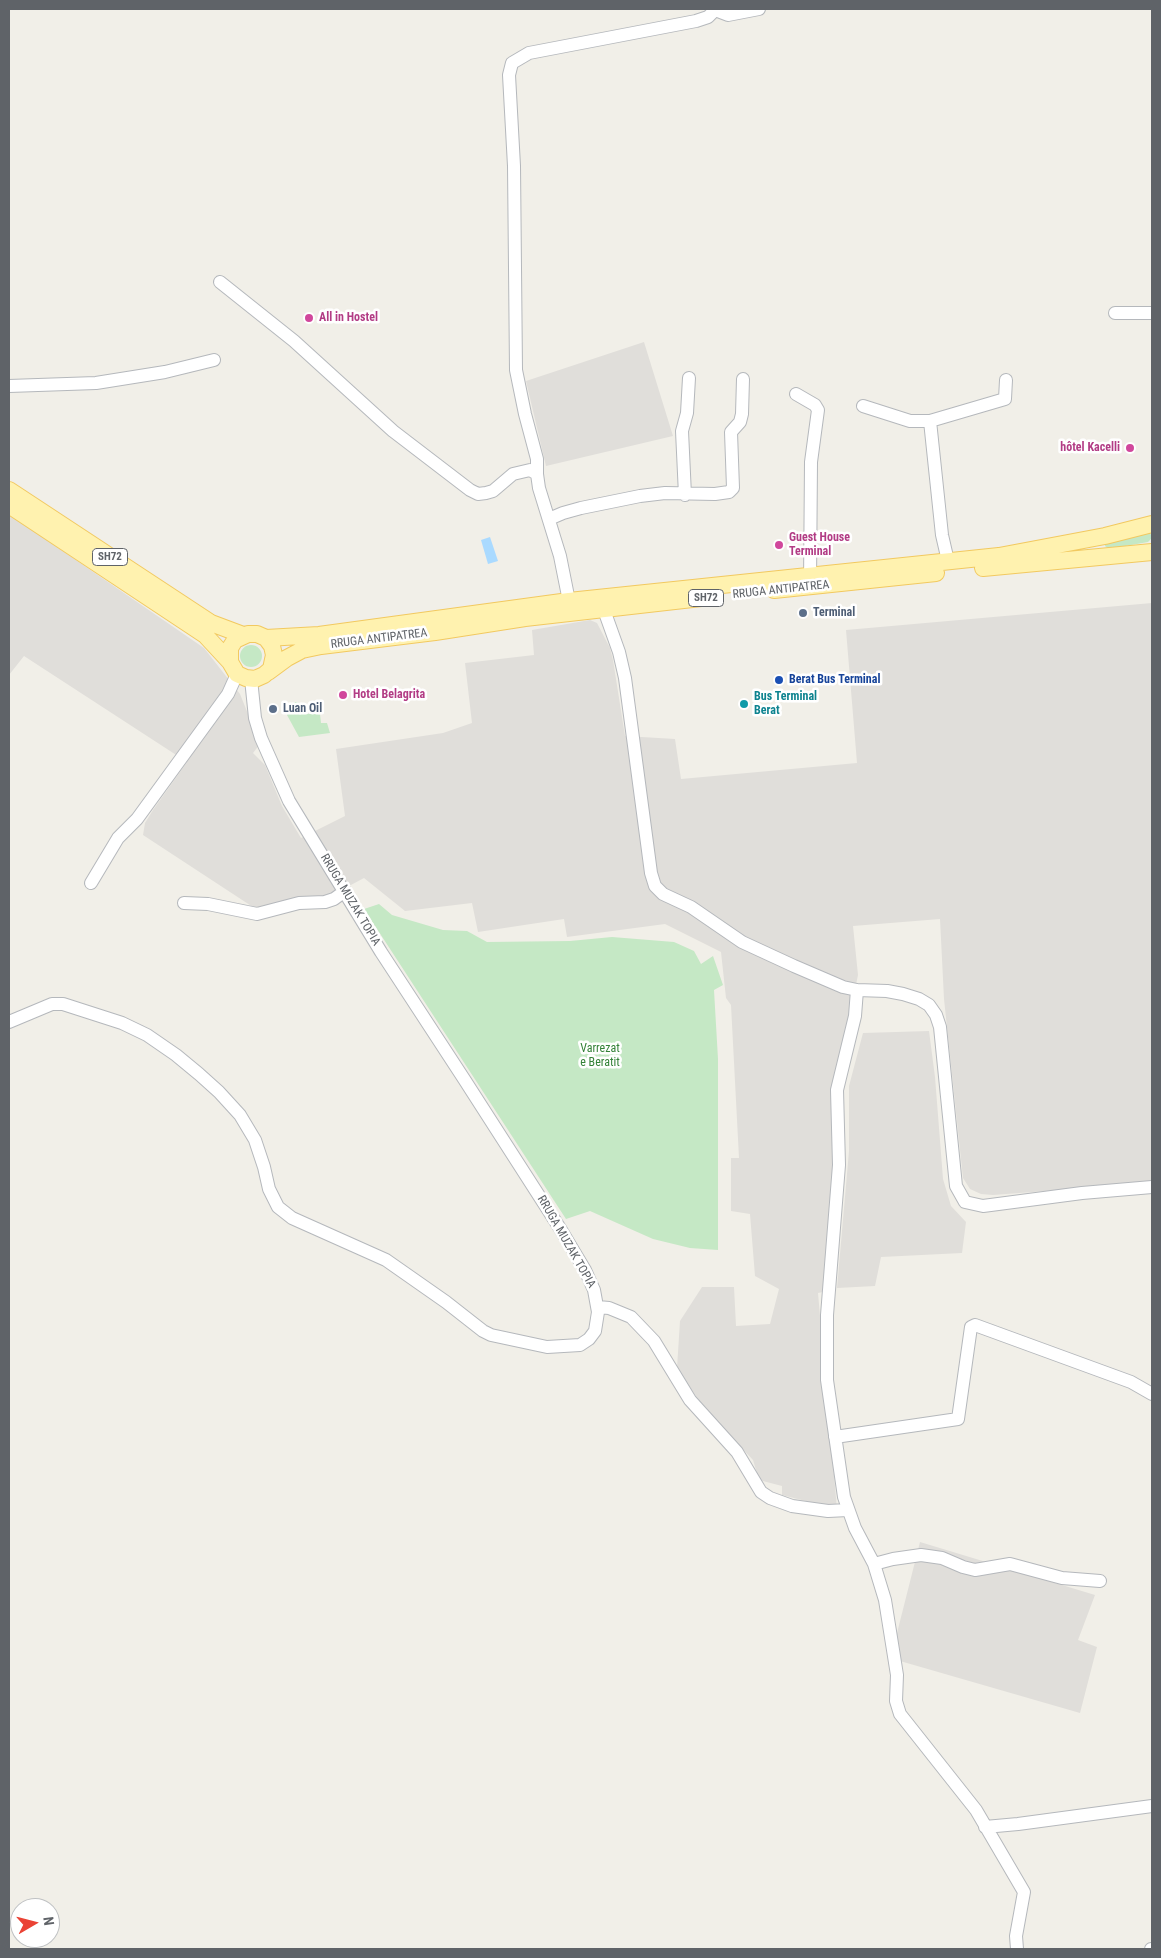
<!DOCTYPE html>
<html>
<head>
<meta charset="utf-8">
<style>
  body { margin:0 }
  #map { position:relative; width:1161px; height:1958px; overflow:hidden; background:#f1efe8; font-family:"Roboto Condensed",sans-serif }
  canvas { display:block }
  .frame { position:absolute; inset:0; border:10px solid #5f6368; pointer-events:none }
  .north { position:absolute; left:10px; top:1898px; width:50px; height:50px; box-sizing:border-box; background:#fff; border:1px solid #bfc1c3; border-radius:50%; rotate:82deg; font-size:14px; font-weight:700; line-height:20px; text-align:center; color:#5f6368 }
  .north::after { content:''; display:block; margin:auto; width:18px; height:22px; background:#ea4335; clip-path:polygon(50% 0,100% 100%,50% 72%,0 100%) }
</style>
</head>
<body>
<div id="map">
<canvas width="1161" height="1958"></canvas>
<div class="frame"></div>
<div class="north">N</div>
</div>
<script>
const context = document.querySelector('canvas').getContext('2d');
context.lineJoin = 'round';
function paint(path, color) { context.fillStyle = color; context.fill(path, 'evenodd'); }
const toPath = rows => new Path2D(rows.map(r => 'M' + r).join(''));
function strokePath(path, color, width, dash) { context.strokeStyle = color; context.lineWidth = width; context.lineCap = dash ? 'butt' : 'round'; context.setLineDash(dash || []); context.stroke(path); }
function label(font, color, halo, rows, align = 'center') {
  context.font = font + ' "Roboto Condensed",sans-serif'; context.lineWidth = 5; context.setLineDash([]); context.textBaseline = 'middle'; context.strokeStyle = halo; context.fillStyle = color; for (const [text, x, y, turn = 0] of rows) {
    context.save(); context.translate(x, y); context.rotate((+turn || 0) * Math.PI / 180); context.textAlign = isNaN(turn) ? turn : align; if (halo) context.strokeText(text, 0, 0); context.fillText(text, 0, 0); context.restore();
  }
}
paint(toPath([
  [644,342,673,436,546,466,526,381],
  [9,514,204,648,240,694,260,744,253,753,265,765,282,806,301,838,345,816,336,749,443,733,472,723,465,663,534,655,532,630,590,620,597,623,610,648,613,660,625,736,675,739,681,779,857,763,846,630,1152,603,1152,1183,993,1195,981,1194,970,1189,963,1178,944,999,940,919,853,926,858,975,853,999,834,1153,828,1291,818,1293,837,1509,782,1495,782,1486,759,1480,753,1460,704,1408,677,1368,680,1321,702,1287,734,1287,736,1326,770,1324,779,1289,755,1276,750,1214,731,1211,731,1158,739,1158,731,1005,726,998,721,952,665,924,567,937,564,919,478,932,472,903,405,911,364,878,334,894,259,911,143,835,145,823,153,810,187,762,24,656,9,675],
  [929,1031,935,1077,943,1179,951,1206,966,1222,962,1253,881,1257,875,1286,837,1288,849,1151,849,1086,863,1033],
  [920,1542,1095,1595,1078,1640,1097,1647,1080,1713,900,1661,896,1637]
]), '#e0deda');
paint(toPath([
  [1150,532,1152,538,1148,542,1109,549,1105,546,1105,544],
  '240 656a11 11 0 1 1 22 0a11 11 0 1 1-22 0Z',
  [295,702,299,703,300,709,307,714,318,713,322,710,323,713,320,714,321,723,327,723,330,733,299,737,287,715],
  [379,904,392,915,443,930,467,931,487,942,570,941,612,937,674,942,694,951,701,964,713,956,723,985,714,990,718,1059,718,1250,690,1248,653,1239,590,1211,566,1219,364,909]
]), '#c5e8c5');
paint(toPath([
  [490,537,498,561,488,564,481,540]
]), '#aadaff');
const minor = toPath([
  [715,10,728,15,759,9],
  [220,282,294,341,393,431,470,490,478,494,486,493,493,491,513,474,530,470,537,474],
  [1115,313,1152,313],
  [9,386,96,383,165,372,214,360],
  [796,394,815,405,818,410,811,462,810,584],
  [863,406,910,421,930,421,1005,399,1006,380],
  [930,421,942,535,948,561],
  [685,495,682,431,687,413,689,378],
  [549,519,563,513,581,508,640,496,665,493,715,494,729,492,733,488,731,432,740,422,742,414,743,379],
  [569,601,560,556,539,488,537,474,537,459,525,414,516,370,514,166,509,75,512,63,529,53,696,21,708,17,716,9],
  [604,602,604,610,619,652,625,678,651,873,655,886,663,894,691,907,742,942,794,966,843,987,857,990,887,991,903,994,919,999,929,1005,936,1015,940,1027,956,1186,965,1202,983,1206,1082,1193,1152,1187],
  [91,883,118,838,137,819,228,694,237,674],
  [184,903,208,904,257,914,299,903,325,902,334,899,345,891],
  [857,990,855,1016,837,1090,839,1165,827,1315,827,1380,844,1497,855,1528,874,1564,885,1600,897,1675,896,1701,900,1714,976,1810,1024,1892,1016,1936,1017,1949],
  [9,1022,52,1004,63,1004,122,1023,147,1035,176,1055,199,1074,219,1092,240,1115,255,1140,264,1167,269,1189,278,1207,292,1218,386,1260,446,1302,483,1331,491,1335,547,1347,580,1345,589,1339,595,1331,598,1312,594,1290,585,1270,561,1230,464,1079,381,952,289,801,261,738,255,718,251,679],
  [598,1307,609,1308,631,1317,654,1341,690,1400,737,1452,761,1492,770,1498,792,1506,828,1511,848,1510],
  [835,1437,958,1419,971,1327,975,1325,1131,1382,1152,1394],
  [874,1564,893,1559,921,1555,942,1558,963,1567,975,1570,1010,1564,1062,1578,1100,1581],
  [985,1827,1018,1824,1152,1806],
  [1151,1949,1152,1949]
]);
const major = toPath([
  [9,490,211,623,243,635],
  [9,505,205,635,230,662],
  [983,568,1152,552],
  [774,590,936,573],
  [266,638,272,646,274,655,271,669,264,675,255,679,246,678,237,674,230,662,230,648,235,640,248,634,257,634,266,638,319,635,569,601,999,556,1105,536,1152,524],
  [268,672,287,658,302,650,321,646,435,632,525,618,710,597]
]);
strokePath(minor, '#b5b8bc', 14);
strokePath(major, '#f2c960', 18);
strokePath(minor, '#fff', 12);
strokePath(major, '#fff2af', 16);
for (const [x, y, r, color] of [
  [309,318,5,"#d1479c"],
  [1130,448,5,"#d1479c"],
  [779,545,5,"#d1479c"],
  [803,613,5,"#5c6f8a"],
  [779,680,5,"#1a4fb4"],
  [343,695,5,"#d1479c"],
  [744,704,5,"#0f9aa8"],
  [273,709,5,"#5c6f8a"]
]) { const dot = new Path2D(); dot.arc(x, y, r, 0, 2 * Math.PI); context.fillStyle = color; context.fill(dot); strokePath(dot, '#fff', 2); }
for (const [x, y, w] of [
  [110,557,35],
  [706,598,35]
]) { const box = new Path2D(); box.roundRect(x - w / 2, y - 8.5, w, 17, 4); context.fillStyle = '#fff'; context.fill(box); strokePath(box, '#5f6368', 1); }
label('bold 11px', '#5f6368', null, [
  ["SH72",110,557],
  ["SH72",706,598]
]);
label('bold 12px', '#b23c85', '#fff', [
  ["All in Hostel",319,318],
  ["hôtel Kacelli",1120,448,"right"],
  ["Guest House",789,538],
  ["Terminal",789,552],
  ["Hotel Belagrita",353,695]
], 'left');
label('12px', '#5f6368', '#fff', [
  ["RRUGA ANTIPATREA",781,590,-6],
  ["RRUGA ANTIPATREA",379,639,-7],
  ["RRUGA MUZAK TOPIA",350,900,59],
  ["RRUGA MUZAK TOPIA",566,1242,60]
]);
label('bold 12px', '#4e5e75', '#fff', [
  ["Terminal",813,613],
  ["Luan Oil",283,709]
], 'left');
label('bold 12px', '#164399', '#fff', [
  ["Berat Bus Terminal",789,680]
], 'left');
label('bold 12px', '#0d838f', '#fff', [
  ["Bus Terminal",754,697],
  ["Berat",754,711]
], 'left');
label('12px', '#348238', '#fff', [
  ["Varrezat",600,1049],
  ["e Beratit",600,1063]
]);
</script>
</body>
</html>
